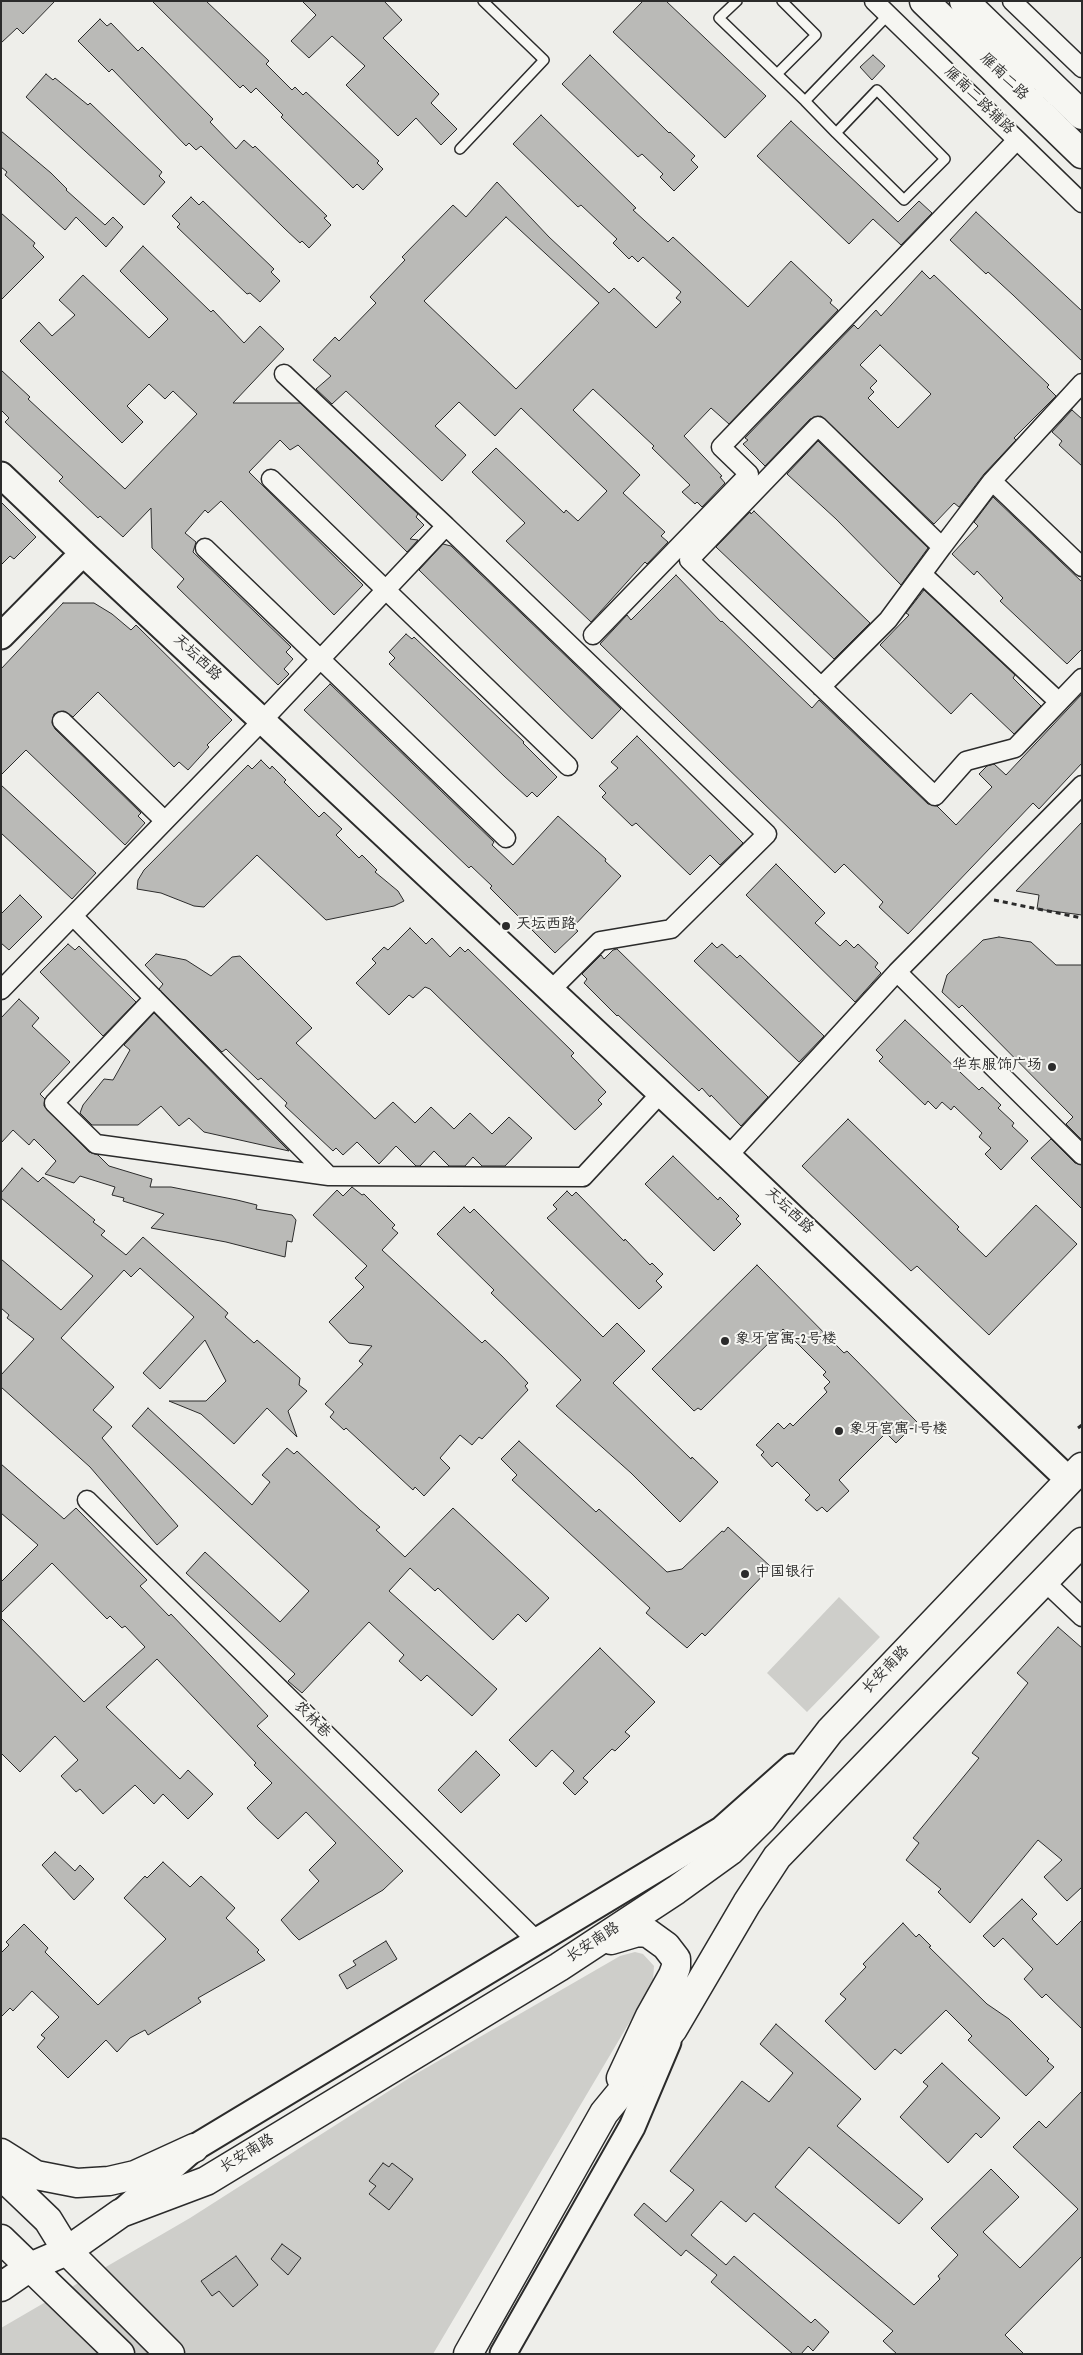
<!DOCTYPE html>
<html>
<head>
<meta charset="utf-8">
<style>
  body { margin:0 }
  #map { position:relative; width:1083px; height:2355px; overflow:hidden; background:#eeeeea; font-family:Dekko,sans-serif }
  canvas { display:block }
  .frame { position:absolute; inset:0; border:2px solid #2b2b2b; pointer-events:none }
</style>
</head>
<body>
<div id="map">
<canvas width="1083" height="2355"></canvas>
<div class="frame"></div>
</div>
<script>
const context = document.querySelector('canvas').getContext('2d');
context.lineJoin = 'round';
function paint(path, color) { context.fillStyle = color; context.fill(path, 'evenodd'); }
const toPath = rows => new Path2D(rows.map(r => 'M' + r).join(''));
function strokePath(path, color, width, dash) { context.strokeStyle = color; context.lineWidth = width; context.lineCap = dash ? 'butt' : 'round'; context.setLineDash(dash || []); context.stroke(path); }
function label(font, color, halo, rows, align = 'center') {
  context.font = font + ' Dekko,"LXGW WenKai TC",sans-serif'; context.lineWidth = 4; context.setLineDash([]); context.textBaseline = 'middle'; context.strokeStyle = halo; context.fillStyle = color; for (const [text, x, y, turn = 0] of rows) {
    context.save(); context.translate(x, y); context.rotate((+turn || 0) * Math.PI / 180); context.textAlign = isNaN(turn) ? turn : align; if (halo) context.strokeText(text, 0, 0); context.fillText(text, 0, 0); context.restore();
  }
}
paint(toPath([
  [839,1597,880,1637,807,1712,767,1673],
  [635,1952,643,1954,654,1966,653,1980,648,1991,433,2354,1,2354,1,2328,190,2218,414,2075,620,1956]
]), '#cececa');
const building = toPath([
  [1,1,55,1,23,34,17,28,1,43,1,1],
  [152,1,206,1,269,61,266,64,292,90,295,87,303,95,306,92,379,161,377,163,383,169,363,190,357,184,353,188,281,117,283,115,256,88,251,93,243,85,240,88,152,1],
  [302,1,384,1,402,20,383,38,439,94,431,103,457,129,441,145,416,118,398,136,346,85,365,66,332,36,309,58,291,41,316,15,302,1],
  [643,1,666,1,766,96,725,138,613,32,643,1],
  [100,19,107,26,111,23,138,51,142,47,213,119,210,122,236,149,244,140,253,148,255,146,327,216,324,218,331,225,309,248,302,241,300,243,285,229,201,146,196,150,189,143,186,146,112,69,109,72,78,41,100,19],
  [590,55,669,133,670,132,695,156,691,160,698,167,674,191,660,177,663,174,642,154,638,157,562,84,590,55],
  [873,55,885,66,872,80,860,67,873,55],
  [46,74,53,80,55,78,88,105,90,103,162,172,159,176,165,182,144,205,26,97,46,74],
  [541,115,636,208,633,210,668,242,673,237,748,307,791,261,832,300,830,303,838,310,729,424,711,408,684,436,722,476,720,477,725,483,702,507,697,502,695,504,682,492,690,485,652,448,654,446,593,389,573,410,640,475,623,493,665,532,661,536,668,542,647,564,645,562,591,622,506,541,525,523,472,472,496,448,564,513,566,510,578,521,607,491,521,408,495,436,459,402,435,426,466,455,442,481,346,391,332,404,316,389,331,376,313,360,335,337,339,341,376,303,370,297,405,260,402,257,453,205,466,217,497,182,549,237,609,293,614,288,656,328,681,302,676,298,681,292,643,257,638,262,632,256,629,259,613,243,617,239,581,205,578,207,513,144,541,115],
  [506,217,599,303,516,389,424,301,506,217],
  [791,121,898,222,919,201,932,213,901,245,873,219,849,244,757,156,791,121],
  [1,131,51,173,67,189,66,190,105,225,113,217,123,227,106,247,76,217,65,230,5,175,7,172,1,167,1,131],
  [191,197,199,205,203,201,274,269,271,272,280,281,260,302,250,293,247,294,177,227,180,224,172,216,191,197],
  [976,212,1082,311,1082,361,1013,295,988,272,986,274,950,240,976,212],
  [1,213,35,243,33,246,44,257,1,300,1,213],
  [143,246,211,312,213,310,244,343,260,326,284,349,233,403,300,403,418,514,416,517,424,525,410,539,418,540,407,552,298,445,290,450,280,440,249,472,363,585,334,615,221,501,208,513,205,510,185,533,196,542,193,552,291,647,286,652,293,659,284,669,289,674,278,685,177,587,184,579,152,548,151,508,123,537,100,516,98,518,59,481,63,477,5,422,9,418,1,410,1,370,30,397,28,399,125,489,197,414,173,391,165,399,149,384,127,406,143,422,122,443,20,341,39,322,52,336,75,315,59,300,83,275,149,338,168,319,120,271,143,246],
  [922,271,930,279,934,275,1049,385,1047,387,1056,396,1014,438,1016,440,984,474,959,507,954,503,934,524,821,416,810,419,765,466,743,444,748,440,745,438,854,325,858,329,876,310,881,316,922,271],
  [880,345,931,394,898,428,868,398,874,392,870,388,877,381,860,365,880,345],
  [1072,410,1082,419,1082,466,1059,445,1062,441,1052,432,1072,410],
  [818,441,928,548,901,585,836,519,787,474,818,441],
  [993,497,1082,582,1082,649,1067,664,1000,601,1003,598,977,571,974,575,952,554,978,526,974,522,993,497],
  [1,502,36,537,14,559,10,556,1,565,1,502],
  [754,511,870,623,834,659,716,547,750,512,751,514,754,511],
  [443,544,451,546,621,709,592,739,419,570,443,544],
  [676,575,721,622,722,621,812,708,819,700,928,804,937,806,956,825,992,787,979,774,987,766,994,764,1006,775,1082,694,1082,763,1039,809,1033,803,908,934,879,907,883,902,844,864,835,873,600,644,627,615,631,620,676,575],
  [924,590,1015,675,1013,678,1041,706,1014,734,971,693,951,714,880,645,909,615,906,613,924,590],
  [63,603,94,603,112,614,131,630,136,625,232,720,207,745,209,747,188,770,179,762,174,767,98,692,73,717,64,711,54,714,52,723,55,729,141,813,138,816,145,823,125,845,26,750,1,775,1,669,63,603],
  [406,634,412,639,414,637,524,742,523,743,557,777,537,797,532,792,527,797,504,776,389,664,395,658,389,652,406,634],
  [330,684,494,842,492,845,513,865,558,816,606,859,605,861,621,876,573,927,578,931,555,953,490,888,492,886,471,866,469,868,304,710,330,684],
  [637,736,743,843,720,865,710,855,690,875,636,823,632,826,602,797,606,793,599,786,618,768,611,762,637,736],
  [261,760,270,769,272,766,286,780,284,782,319,817,324,812,342,829,336,835,359,858,362,855,377,870,375,872,398,891,404,901,394,906,326,920,257,855,204,907,194,906,161,893,137,889,138,880,144,870,248,765,252,769,261,760],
  [1,785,96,873,72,899,1,833,1,785],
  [1082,822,1082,915,1037,909,1039,895,1016,891,1082,822],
  [776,864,825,913,815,923,840,946,846,940,854,948,858,944,878,963,875,967,881,973,855,1002,746,895,776,864],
  [20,895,42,917,9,950,1,943,1,914,20,895],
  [410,928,426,944,432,938,450,957,460,947,465,952,468,949,574,1053,571,1056,606,1092,598,1100,602,1104,575,1130,430,989,425,987,413,998,409,995,389,1015,356,983,376,963,372,959,384,947,388,950,410,928],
  [999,937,1031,942,1056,965,1082,965,1082,1140,1066,1124,1073,1117,962,1005,959,1008,942,992,947,975,983,940,999,937],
  [712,943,717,948,722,944,737,958,740,955,824,1036,799,1062,694,961,712,943],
  [68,944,75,950,79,946,136,1002,103,1036,40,972,68,944],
  [617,949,768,1097,741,1126,711,1095,710,1097,702,1088,699,1091,618,1015,617,1016,584,983,587,979,582,974,601,955,604,959,613,950,617,949],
  [156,954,186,960,211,976,232,957,240,956,312,1028,296,1043,375,1119,393,1102,415,1123,431,1107,454,1129,470,1113,492,1134,509,1117,532,1138,505,1166,482,1166,473,1157,465,1166,449,1166,434,1151,420,1166,416,1166,396,1146,379,1164,357,1142,343,1155,336,1148,333,1151,285,1106,287,1103,261,1078,258,1080,226,1049,222,1052,159,989,163,984,145,965,156,954],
  [19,999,39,1018,32,1026,70,1062,40,1094,45,1099,44,1106,89,1152,98,1155,109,1166,152,1179,150,1187,171,1187,237,1200,257,1205,256,1209,292,1215,296,1220,292,1242,287,1241,285,1257,226,1242,151,1228,164,1214,123,1201,124,1198,112,1195,115,1187,80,1176,74,1183,45,1174,56,1161,34,1139,29,1145,13,1130,1,1143,1,1018,19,999],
  [154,1013,280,1142,289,1151,204,1132,189,1118,179,1126,161,1106,138,1125,92,1125,80,1113,83,1105,104,1079,113,1080,130,1050,124,1045,154,1013],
  [905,1020,979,1090,982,1087,1001,1105,998,1108,1014,1123,1012,1126,1028,1141,1001,1170,985,1154,991,1148,979,1137,982,1133,954,1106,951,1110,942,1102,936,1109,928,1101,925,1105,879,1061,883,1057,876,1050,905,1020],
  [848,1119,959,1227,957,1229,986,1257,1036,1205,1077,1244,989,1335,917,1266,911,1271,802,1166,848,1119],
  [1051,1139,1075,1163,1082,1165,1082,1209,1031,1158,1051,1139],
  [673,1156,718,1200,720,1197,739,1216,736,1219,741,1224,714,1251,645,1184,673,1156],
  [22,1168,38,1182,43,1177,95,1220,93,1222,105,1231,101,1235,126,1255,143,1237,228,1313,225,1317,254,1343,257,1340,300,1378,299,1385,307,1391,288,1411,297,1437,267,1408,234,1444,201,1414,169,1401,206,1401,226,1381,205,1340,160,1389,143,1373,194,1317,140,1268,131,1277,124,1270,61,1338,114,1387,93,1410,112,1427,102,1438,178,1526,157,1545,90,1467,1,1387,1,1375,34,1339,7,1318,9,1315,1,1308,1,1259,61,1310,93,1276,1,1198,1,1193,22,1168],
  [352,1187,362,1195,364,1194,395,1225,392,1228,398,1233,382,1250,482,1343,485,1340,502,1356,528,1383,525,1386,528,1390,482,1439,479,1437,472,1445,460,1435,440,1458,450,1468,424,1496,415,1487,413,1490,346,1428,344,1430,330,1417,334,1412,325,1404,363,1364,359,1361,372,1346,349,1343,329,1322,364,1287,355,1278,367,1266,313,1215,337,1190,343,1196,352,1187],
  [567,1191,572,1196,576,1192,624,1241,625,1239,650,1265,652,1263,663,1274,656,1281,662,1287,639,1309,547,1218,557,1209,553,1205,567,1191],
  [464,1207,470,1213,474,1209,603,1337,617,1323,645,1351,613,1383,691,1459,692,1457,718,1482,680,1522,631,1473,556,1406,581,1380,491,1293,494,1290,437,1234,464,1207],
  [757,1265,844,1353,847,1351,917,1422,896,1443,886,1433,839,1480,849,1491,827,1512,822,1507,817,1511,805,1500,810,1495,777,1462,772,1467,761,1455,764,1452,756,1445,778,1423,784,1429,790,1423,793,1426,827,1392,824,1388,830,1382,823,1375,826,1372,783,1329,701,1410,698,1408,694,1411,652,1369,757,1265],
  [148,1408,252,1505,270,1482,262,1475,287,1448,294,1454,297,1451,360,1510,380,1527,376,1530,405,1557,453,1508,549,1598,526,1622,518,1614,493,1640,438,1588,435,1591,410,1568,389,1591,497,1689,472,1716,427,1675,421,1681,399,1661,404,1655,369,1622,302,1693,288,1681,295,1674,186,1573,205,1552,280,1622,309,1591,132,1426,148,1408],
  [519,1441,596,1512,599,1509,667,1572,682,1569,722,1531,724,1532,728,1527,771,1567,705,1636,702,1633,687,1648,646,1613,650,1608,512,1480,517,1475,501,1459,519,1441],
  [1,1464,64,1519,76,1508,147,1580,140,1586,169,1616,171,1614,268,1716,257,1726,403,1871,383,1890,299,1940,293,1934,281,1920,319,1881,309,1870,336,1843,306,1812,278,1839,257,1819,247,1808,272,1783,254,1765,256,1763,157,1659,106,1707,180,1779,188,1770,213,1794,188,1819,163,1794,154,1804,135,1785,103,1814,80,1789,76,1792,61,1776,78,1760,55,1736,20,1772,1,1753,1,1618,84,1702,145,1647,125,1626,122,1628,110,1616,107,1619,52,1563,1,1613,1,1582,38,1545,1,1513,1,1464],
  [1058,1627,1082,1648,1082,1887,1067,1901,1044,1877,1062,1860,1038,1840,970,1923,938,1892,941,1889,906,1860,919,1843,913,1838,979,1758,972,1753,1028,1683,1017,1673,1058,1627],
  [600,1648,655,1702,625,1732,630,1736,615,1751,612,1749,583,1778,588,1782,575,1795,563,1783,574,1771,552,1750,536,1767,509,1740,600,1648],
  [476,1751,500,1775,461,1813,438,1790,476,1751],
  [55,1852,75,1871,80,1865,94,1879,74,1900,42,1865,55,1852],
  [163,1862,190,1887,201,1876,235,1908,226,1918,259,1950,257,1952,265,1960,198,1998,201,2002,148,2035,145,2030,130,2038,117,2052,106,2040,68,2078,37,2047,45,2038,41,2035,59,2017,32,1991,13,2011,10,2008,1,2017,1,1953,9,1945,6,1942,24,1924,48,1948,45,1952,98,2005,166,1939,124,1898,145,1876,147,1878,163,1862],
  [1022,1899,1037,1914,1032,1919,1057,1945,1082,1920,1082,2029,1046,1994,1042,1998,1024,1979,1033,1969,1003,1938,994,1947,983,1936,1022,1899],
  [903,1923,916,1937,919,1934,931,1946,929,1947,987,2004,1009,2019,1049,2059,1047,2061,1054,2067,1026,2096,968,2040,972,2036,946,2010,901,2054,895,2049,875,2070,825,2021,846,1999,840,1994,866,1967,863,1964,903,1923],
  [386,1941,397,1959,347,1989,339,1975,356,1965,353,1961,386,1941],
  [776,2024,861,2099,837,2126,923,2199,899,2224,809,2147,775,2187,914,2305,940,2279,938,2276,958,2255,931,2228,991,2169,1019,2197,983,2232,1020,2268,1078,2209,1013,2147,1039,2121,1046,2128,1082,2091,1082,2256,1005,2335,1024,2354,897,2354,883,2341,893,2331,754,2213,746,2222,721,2201,691,2235,726,2265,734,2256,811,2323,815,2319,829,2332,813,2351,808,2346,801,2354,793,2354,711,2282,717,2275,686,2250,681,2256,634,2215,644,2203,666,2222,694,2190,670,2171,742,2081,769,2102,793,2073,760,2044,776,2024],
  [942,2063,1000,2118,981,2138,976,2133,948,2163,900,2117,928,2086,923,2082,942,2063],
  [383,2163,389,2167,392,2163,413,2179,389,2210,369,2194,376,2186,369,2181,383,2163],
  [282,2244,301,2258,288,2275,271,2259,282,2244],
  [236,2256,258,2285,233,2307,219,2291,212,2296,201,2281,236,2256]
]);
paint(building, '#babab7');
strokePath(building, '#2b2b2b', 1);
const lane = toPath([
  [737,1,719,18,805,101],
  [777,74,816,35,782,1],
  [836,133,877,90,945,159,904,200,836,133,805,101,888,15],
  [460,149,544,60,483,1]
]);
const street = toPath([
  [874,1,1082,203],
  [1012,1,1082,68],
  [284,374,446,526],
  [1082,383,992,481,942,547,818,426,689,560,935,796,966,761,1015,748,1082,678],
  [271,479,568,766],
  [992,481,1082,567],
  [205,548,506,838],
  [922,574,1059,702],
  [593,635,749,474,721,447,1017,140],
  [821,687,888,620,942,547],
  [62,721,165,821],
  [73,916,329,1176,583,1177,661,1093],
  [897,972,1082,1155],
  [1,990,262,721,446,526,767,834,671,929,600,941,551,990],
  [154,998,54,1103,96,1144,329,1176],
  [728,1156,897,972,1082,785],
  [87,1500,537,1941],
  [1044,1581,1082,1617]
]);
const secondary = toPath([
  [1,475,83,553,728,1156,1069,1480],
  [1,636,83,553],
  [125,2209,194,2148,721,1830,792,1767],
  [503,2354,632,2127,668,2042]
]);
const primary = toPath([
  [924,1,1082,154],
  [964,1,1082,115],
  [611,1940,638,1932,648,1933,666,1946,676,1959,676,1967,673,1975,650,2016,621,2078],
  [1,2153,36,2175,77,2183,109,2181,135,2175,194,2148],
  [1,2175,48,2220,67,2251,170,2354],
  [1,2239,120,2354],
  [1,2287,30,2267,67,2251,121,2213,206,2181,559,1967,676,1890,730,1851,762,1819,830,1731,1082,1467],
  [468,2354,604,2113,673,2029,747,1903,777,1857,1082,1542]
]);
strokePath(lane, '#2b2b2b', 12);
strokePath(street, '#2b2b2b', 21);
strokePath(secondary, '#2b2b2b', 29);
strokePath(primary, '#2b2b2b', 31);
strokePath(toPath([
  [994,900,1082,918],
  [1078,1428,1082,1425]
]), '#2b2b2b', 3, [5, 4]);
strokePath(lane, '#f6f6f2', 9);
strokePath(street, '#f6f6f2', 18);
strokePath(secondary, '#f6f6f2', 25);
strokePath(primary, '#f6f6f2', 28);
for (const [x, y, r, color] of [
  [506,926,5,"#2b2b2b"],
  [1052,1067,5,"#2b2b2b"],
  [725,1341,5,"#2b2b2b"],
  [839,1431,5,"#2b2b2b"],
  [745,1574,5,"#2b2b2b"]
]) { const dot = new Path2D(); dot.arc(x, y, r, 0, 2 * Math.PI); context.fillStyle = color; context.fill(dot); strokePath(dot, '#f6f6f2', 2); }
label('15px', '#2b2b2b', '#f6f6f2', [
  ["雁南二路",1003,78,44],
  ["雁南二路辅路",978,102,44],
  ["天坛西路",196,659,43],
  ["天坛西路",788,1212,43],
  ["长安南路",887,1671,-46],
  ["农林巷",311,1721,45],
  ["长安南路",594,1944,-33],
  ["长安南路",248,2155,-31]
]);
label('15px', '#2b2b2b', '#f6f6f2', [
  ["天坛西路",516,926],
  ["华东服饰广场",1042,1067,"right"],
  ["象牙宫寓-2号楼",735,1341],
  ["象牙宫寓-1号楼",849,1431],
  ["中国银行",755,1574]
], 'left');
</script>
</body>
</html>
